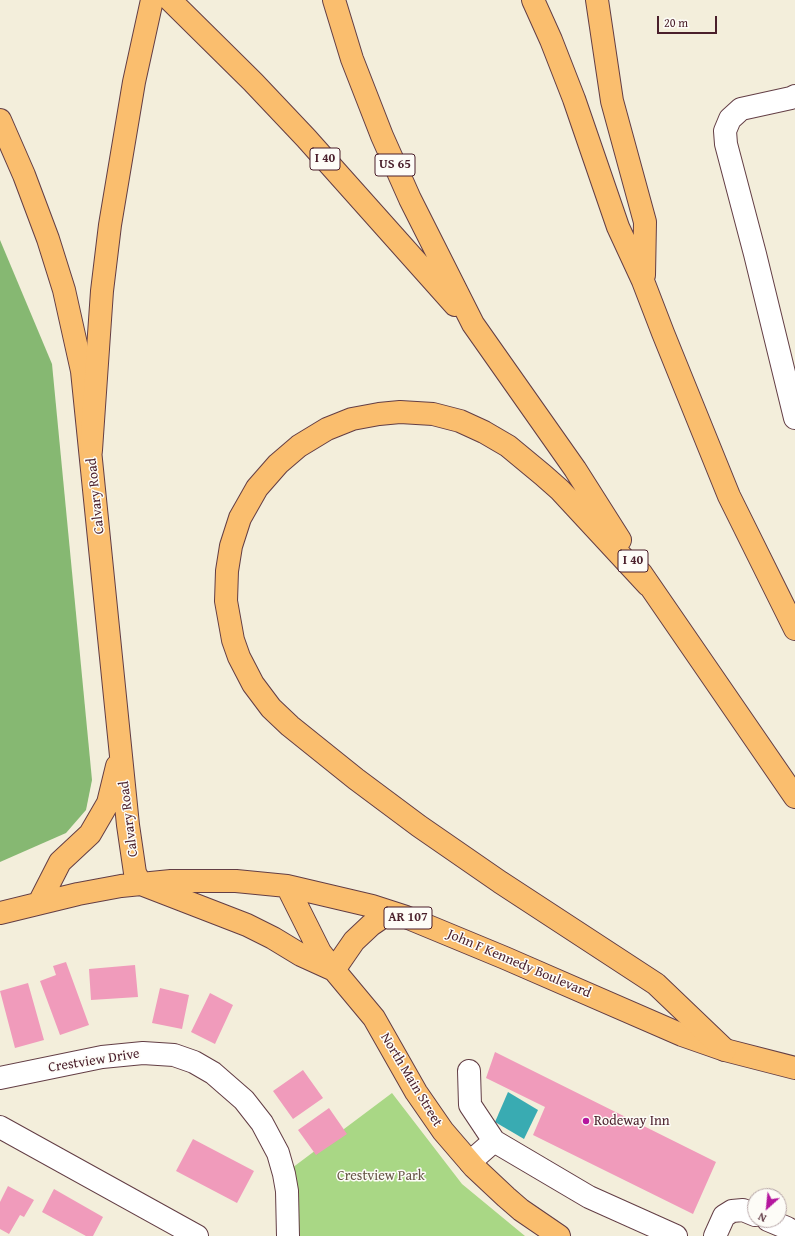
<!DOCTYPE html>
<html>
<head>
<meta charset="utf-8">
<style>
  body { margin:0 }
  #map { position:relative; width:795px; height:1236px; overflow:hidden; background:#f3eedb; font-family:"Gentium Book Plus",serif }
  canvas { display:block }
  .north { position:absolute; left:747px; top:1188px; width:40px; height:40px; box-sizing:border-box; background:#fdfcf7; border:1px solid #b5a4a5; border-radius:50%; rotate:207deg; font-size:11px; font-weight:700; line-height:16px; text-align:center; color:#4a1f2b }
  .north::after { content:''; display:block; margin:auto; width:14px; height:18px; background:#b5179e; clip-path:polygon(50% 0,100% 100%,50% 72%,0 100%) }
  .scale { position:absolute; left:657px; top:16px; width:60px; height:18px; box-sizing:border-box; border:2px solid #4a1f2b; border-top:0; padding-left:5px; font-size:12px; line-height:14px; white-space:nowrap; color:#4a1f2b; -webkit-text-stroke:3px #fdfcf7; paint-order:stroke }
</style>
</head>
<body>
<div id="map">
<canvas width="795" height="1236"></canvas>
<div class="north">N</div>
<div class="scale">20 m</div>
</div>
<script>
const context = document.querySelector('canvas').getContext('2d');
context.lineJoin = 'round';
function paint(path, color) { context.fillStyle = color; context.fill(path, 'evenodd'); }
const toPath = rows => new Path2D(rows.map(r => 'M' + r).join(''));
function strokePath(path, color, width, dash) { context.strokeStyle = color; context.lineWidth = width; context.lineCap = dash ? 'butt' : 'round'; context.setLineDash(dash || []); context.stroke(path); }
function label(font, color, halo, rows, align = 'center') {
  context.font = font + ' "Gentium Book Plus",serif'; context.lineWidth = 3; context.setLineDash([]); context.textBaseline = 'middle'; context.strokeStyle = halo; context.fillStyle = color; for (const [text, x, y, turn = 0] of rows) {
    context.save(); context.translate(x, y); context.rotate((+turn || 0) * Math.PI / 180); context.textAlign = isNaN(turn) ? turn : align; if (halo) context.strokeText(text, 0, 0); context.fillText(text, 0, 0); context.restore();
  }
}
paint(toPath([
  [392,1093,462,1184,525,1236,287,1236,284,1174]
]), '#a9d785');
paint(toPath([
  [0,240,52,364,92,780,86,810,66,833,0,862]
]), '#86b872');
paint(toPath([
  [508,1092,538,1110,524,1139,495,1122]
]), '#39abb2');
paint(toPath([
  [66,962,89,1025,60,1035,40,981,56,975,53,966],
  [135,965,138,997,91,1000,89,969],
  [28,983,44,1040,15,1048,0,991],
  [160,988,189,995,182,1029,152,1023],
  [210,993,233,1005,215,1044,191,1032],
  [495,1052,716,1162,693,1214,533,1135,545,1107,486,1078],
  [303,1070,323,1098,293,1119,273,1091],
  [329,1108,347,1134,316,1155,298,1130],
  [193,1139,254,1171,237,1203,176,1171],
  [8,1186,34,1200,24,1217,20,1215,9,1234,0,1229,0,1202],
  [54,1189,103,1217,93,1236,86,1236,42,1212]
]), '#f09bbb');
const minor = toPath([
  [795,96,791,98,741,109,730,119,725,131,726,144,755,254,795,418],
  [469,1071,470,1105,494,1141,470,1162],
  [0,1078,102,1057,143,1053,174,1055,194,1062,213,1073,244,1100,262,1123,278,1153,284,1174,287,1191,288,1236],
  [0,1127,197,1236],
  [494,1141,589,1197,676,1236],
  [768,1220,787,1228,795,1233],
  [715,1236,724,1216,732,1211,743,1210,755,1215]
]);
const major = toPath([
  [0,120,24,175,48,239,64,290,82,371,128,825,135,873,141,884,247,925,273,938,301,955,334,970],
  [287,886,320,952,334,970,374,1018,416,1092,443,1131,474,1167,506,1197,521,1210,559,1236],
  [39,903,60,862,90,834,108,803,117,766],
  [0,913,78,894,121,886,171,881,236,881,287,886,372,906,406,917,505,958,682,1035,725,1050,795,1068],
  [334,970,354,941,371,925,390,912]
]);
const highway = toPath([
  [170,0,253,82,306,138,455,305],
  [334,0,352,59,382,136,410,199,473,324,575,469,620,540],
  [533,0,551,40,574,99,618,227,643,281,663,333,729,496,795,629],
  [597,0,612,101,645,222,644,275],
  [91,450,102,291,110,225,134,82,152,0],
  [641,573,795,797],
  [648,585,560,490,543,475,508,446,484,432,460,421,433,414,400,412,379,414,352,419,327,429,299,446,278,464,257,488,240,518,231,546,227,571,226,601,233,640,239,657,253,684,271,708,290,726,356,779,419,826,500,882,656,984,725,1050]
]);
strokePath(minor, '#633e45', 24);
strokePath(major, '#633e45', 24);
strokePath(highway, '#633e45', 24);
strokePath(minor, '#fff', 22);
strokePath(major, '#fabe6e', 22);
strokePath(highway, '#fabe6e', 22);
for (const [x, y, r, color] of [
  [586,1121,4,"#b5179e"]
]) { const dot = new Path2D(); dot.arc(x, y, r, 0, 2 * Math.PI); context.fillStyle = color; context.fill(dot); strokePath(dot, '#fdfcf7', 1.5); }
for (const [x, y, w] of [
  [325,159,30],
  [395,165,40],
  [633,561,30],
  [408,918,48]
]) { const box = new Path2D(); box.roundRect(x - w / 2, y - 11, w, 22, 3); context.fillStyle = '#fdfcf7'; context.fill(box); strokePath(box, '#4a1f2b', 1); }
label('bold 13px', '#4a1f2b', null, [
  ["I 40",325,159],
  ["US 65",395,165],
  ["I 40",633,561],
  ["AR 107",408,918]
]);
label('14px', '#4a1f2b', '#fdfcf7', [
  ["Calvary Road",96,496,-96],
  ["Calvary Road",129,819,-97],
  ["John F Kennedy Boulevard",519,964,23],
  ["Crestview Drive",94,1061,-9],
  ["North Main Street",411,1080,59]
]);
label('14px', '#4a1f2b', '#fdfcf7', [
  ["Rodeway Inn",594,1121]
], 'left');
label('14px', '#665646', '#fdfcf7', [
  ["Crestview Park",381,1176]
]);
</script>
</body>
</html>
